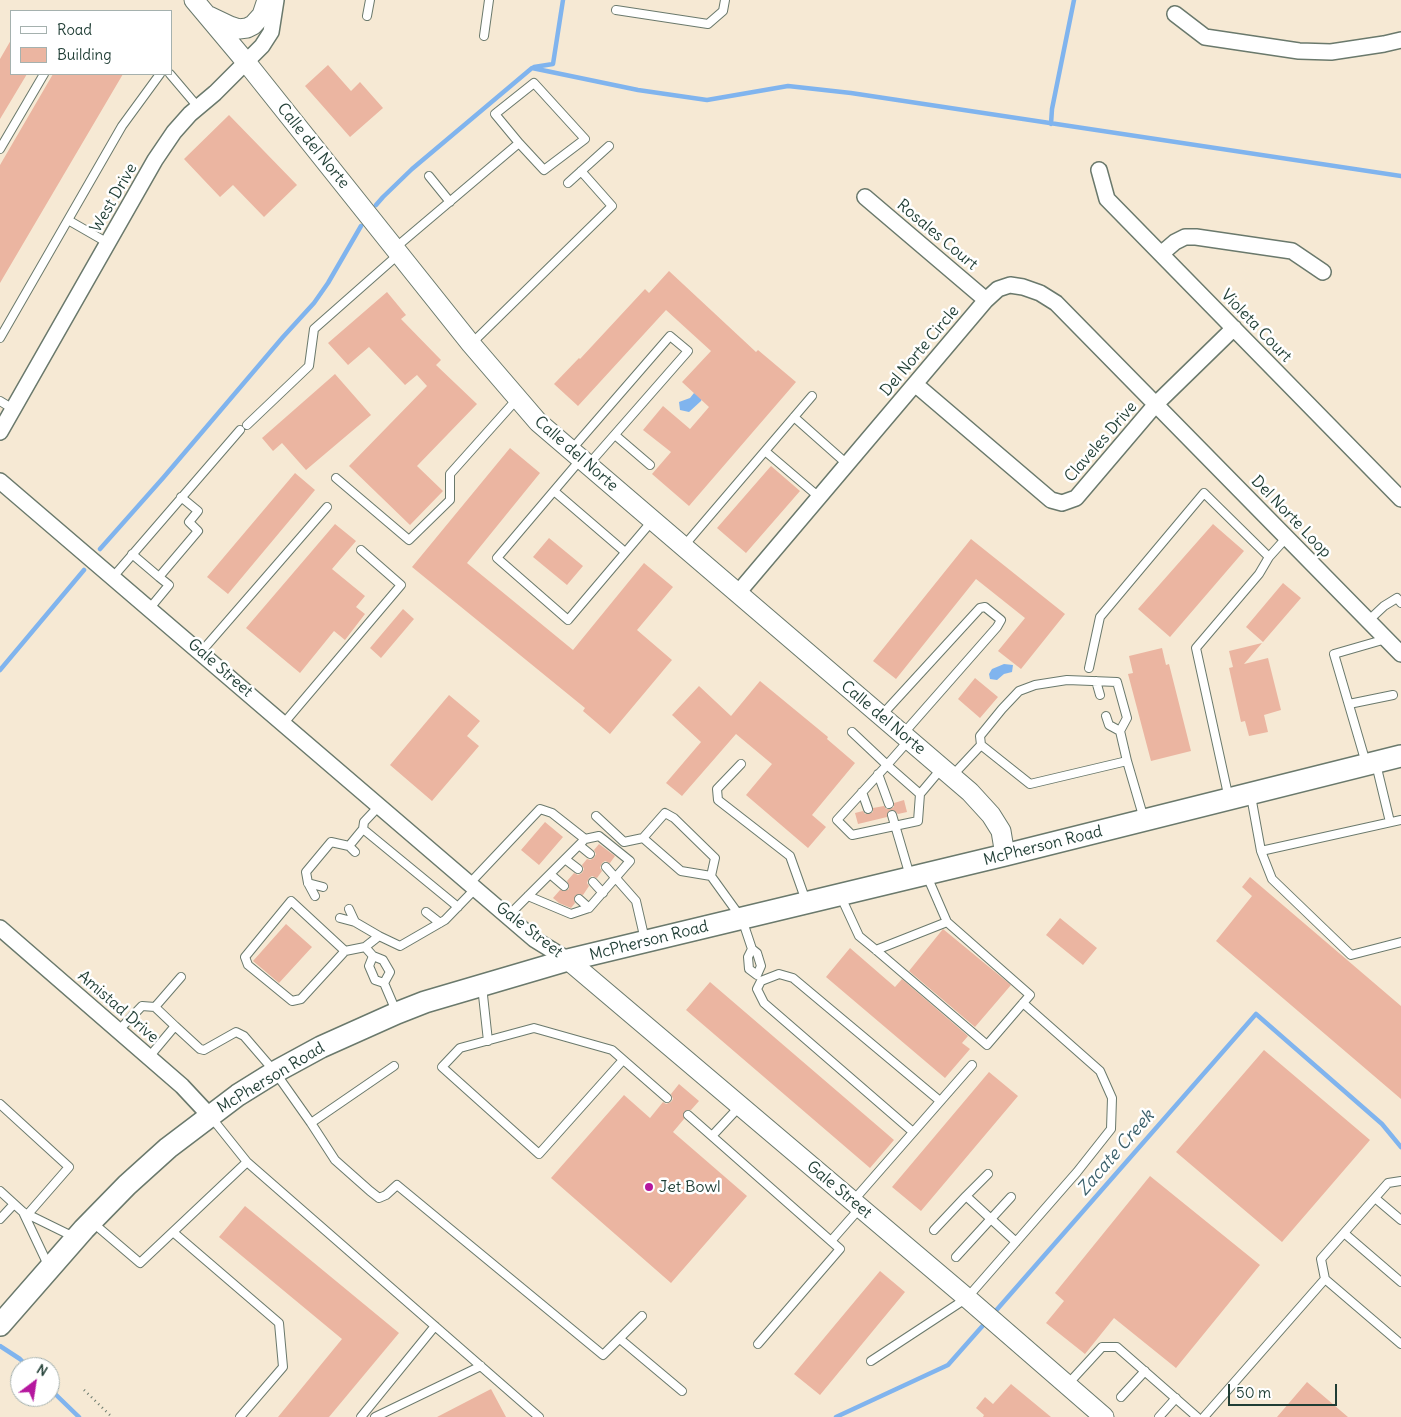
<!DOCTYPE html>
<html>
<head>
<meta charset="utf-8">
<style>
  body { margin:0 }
  #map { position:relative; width:1401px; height:1417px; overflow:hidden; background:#f6e9d4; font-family:Delius,sans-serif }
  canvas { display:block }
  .legend { position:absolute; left:10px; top:10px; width:162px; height:65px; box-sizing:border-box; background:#fff; border:1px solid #a5b1ae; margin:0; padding:6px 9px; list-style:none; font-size:15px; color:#1f3d34 }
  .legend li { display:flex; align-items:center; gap:10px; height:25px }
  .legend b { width:25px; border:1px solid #a5b1ae }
  .north { position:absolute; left:10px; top:1357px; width:50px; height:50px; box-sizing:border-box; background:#fff; border:1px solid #a5b1ae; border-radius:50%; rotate:31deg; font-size:14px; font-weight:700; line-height:20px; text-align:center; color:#1f3d34 }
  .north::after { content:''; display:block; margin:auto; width:18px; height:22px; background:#b5179e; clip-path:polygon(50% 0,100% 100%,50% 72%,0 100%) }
  .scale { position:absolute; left:1228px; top:1384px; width:109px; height:22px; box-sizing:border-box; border:2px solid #1f3d34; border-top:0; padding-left:6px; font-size:15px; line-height:18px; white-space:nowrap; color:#1f3d34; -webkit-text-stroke:4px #fff; paint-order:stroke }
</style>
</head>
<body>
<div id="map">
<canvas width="1401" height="1417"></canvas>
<ul class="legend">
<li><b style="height:6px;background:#fff"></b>Road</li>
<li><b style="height:14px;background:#ebb5a1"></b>Building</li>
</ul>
<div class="north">N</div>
<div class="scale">50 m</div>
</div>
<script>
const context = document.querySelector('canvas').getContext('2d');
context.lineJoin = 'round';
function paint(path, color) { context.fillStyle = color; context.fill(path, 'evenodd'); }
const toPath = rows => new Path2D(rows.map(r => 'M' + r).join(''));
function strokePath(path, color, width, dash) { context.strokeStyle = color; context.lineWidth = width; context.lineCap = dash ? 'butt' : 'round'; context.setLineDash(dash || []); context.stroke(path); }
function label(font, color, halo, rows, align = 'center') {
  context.font = font + ' Delius,sans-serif'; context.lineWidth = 5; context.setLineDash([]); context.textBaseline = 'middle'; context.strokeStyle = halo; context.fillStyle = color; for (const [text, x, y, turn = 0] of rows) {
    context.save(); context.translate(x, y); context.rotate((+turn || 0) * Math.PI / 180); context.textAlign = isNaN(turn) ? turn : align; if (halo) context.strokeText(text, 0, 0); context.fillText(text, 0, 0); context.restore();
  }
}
paint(toPath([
  [694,393,699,394,702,399,701,401,689,412,680,410,679,402,690,398],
  [1004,664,1013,665,1012,672,1004,674,997,680,990,679,989,674,992,669]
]), '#80b4ee');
strokePath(toPath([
  [534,67,553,64,563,0],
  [1051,124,1052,109,1074,0],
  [376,205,383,197,412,169,532,68,638,90,707,100,788,86,851,93,1401,176],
  [100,549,163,478,283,337,314,303,328,283,361,226],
  [0,670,84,570],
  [993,1314,1256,1014,1382,1124,1401,1147],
  [0,1346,20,1359,28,1367],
  [50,1389,79,1417],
  [836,1417,948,1365,986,1322]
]), '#80b4ee', 4.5);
paint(toPath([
  [11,40,11,74,27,74,0,119,0,59],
  [328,65,351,91,360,82,383,108,350,137,305,86],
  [53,74,123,74,0,283,0,165],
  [229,115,297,185,264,217,233,185,220,197,184,159],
  [669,271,756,352,758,350,796,382,689,506,652,474,671,452,643,430,663,406,690,429,709,407,682,382,711,351,666,310,578,406,554,384,579,358,580,359,645,289,649,293],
  [387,292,406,315,401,319,441,360,436,365,477,404,417,466,443,491,410,525,349,466,427,386,417,375,405,385,369,347,348,365,328,343],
  [335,374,371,415,306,470,282,443,273,451,262,438],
  [510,448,540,473,467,563,573,650,644,563,673,587,637,630,672,660,610,734,583,711,585,708,412,567],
  [771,466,800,491,746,553,717,528],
  [295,473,315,490,228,594,207,577],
  [335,524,356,541,332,569,365,596,356,607,365,614,345,640,334,631,300,673,246,628],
  [1213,524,1244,551,1170,637,1138,609],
  [549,538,583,566,567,585,533,557],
  [971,539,1065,614,1021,669,998,651,1025,618,976,579,896,679,873,661],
  [1283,583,1301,598,1263,642,1246,627],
  [403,609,414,619,381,658,370,648],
  [1262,643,1244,664,1268,658,1281,710,1264,715,1268,732,1249,736,1245,721,1241,722,1229,668,1233,667,1229,651],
  [1162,648,1166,665,1169,664,1191,751,1151,761,1128,674,1133,673,1129,656],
  [975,678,998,697,980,718,958,699],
  [760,681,828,737,827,739,855,763,812,815,826,827,808,848,746,795,772,764,736,734,682,796,666,783,701,742,672,715,699,686,731,716],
  [449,695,480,721,467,736,479,746,432,801,390,765],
  [904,800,907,812,898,814,895,811,891,810,888,812,887,817,858,824,855,813,863,811,865,814,869,814,873,812,873,808,884,806,886,809,890,809,894,807,894,803],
  [545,822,563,837,539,865,521,850],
  [599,844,615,856,610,863,605,861,602,863,600,868,602,871,597,878,592,876,589,878,587,883,589,886,583,895,578,894,575,896,574,900,575,903,571,908,559,903,553,898,560,890,565,891,569,889,569,885,567,881,574,873,578,875,582,873,584,869,582,865,587,859,590,860,594,858,596,854,594,850],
  [1250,877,1401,1006,1401,1099,1216,941,1252,896,1242,887],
  [1060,918,1097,948,1083,965,1046,935],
  [286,924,312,947,279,983,253,961],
  [943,929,1011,985,975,1027,909,971],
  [850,948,895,987,902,979,968,1036,962,1043,970,1049,945,1078,826,977],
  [710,982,894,1140,870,1168,686,1010],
  [1264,1050,1370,1140,1282,1242,1176,1152],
  [989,1072,1018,1096,921,1211,892,1187],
  [679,1084,699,1101,691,1110,687,1110,684,1112,684,1119,673,1132,747,1196,671,1283,551,1178,624,1095,650,1118,663,1102,666,1104,671,1102,673,1099,671,1094],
  [1150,1176,1260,1265,1176,1368,1114,1318,1085,1354,1046,1323,1064,1301,1055,1293],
  [245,1206,399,1333,329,1417,278,1417,342,1339,219,1237],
  [880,1271,905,1292,820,1395,794,1374],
  [1307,1382,1348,1417,1277,1417],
  [1011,1384,1051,1417,983,1417,984,1415,976,1408,985,1397,993,1404],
  [491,1389,506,1417,437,1417]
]), '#ebb5a1');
const service = toPath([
  [616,10,708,24,723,11,725,0],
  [367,16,370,0],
  [484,36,489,0],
  [170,74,198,107],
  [0,149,44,74],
  [429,176,450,202],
  [568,183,609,146],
  [68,220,108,243],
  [395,248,519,143,544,170,585,139,534,83,495,114,519,143],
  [0,338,122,126,160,74],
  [471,344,612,206,581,171],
  [0,401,13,409],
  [794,417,847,464],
  [247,425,309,366,314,329,399,254],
  [615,435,650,465],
  [572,449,670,336,688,351,589,464],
  [765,451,819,497],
  [581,459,497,558,568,620,652,521],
  [336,478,409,540,450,500,450,474,517,399],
  [554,491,625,552],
  [683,547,812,396],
  [132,554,159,577],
  [113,577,240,430],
  [150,608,169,585,159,577,198,531,189,522,198,511,181,497],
  [1368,621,1384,606,1397,598,1401,603],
  [201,652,327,507],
  [1089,668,1100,617,1204,493,1269,557],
  [1096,681,1100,695],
  [1349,704,1393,695],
  [881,716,980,608,985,607,1001,620,997,627,903,734],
  [1106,716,1109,725,1120,731],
  [284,723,401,585,361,550],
  [852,732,887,765,920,794,918,821,852,835,837,820,887,765,909,740],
  [981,745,980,736,1002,709,1019,691,1035,685,1067,680,1117,682,1127,718,1120,731,1127,761],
  [1366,763,1334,654,1386,639],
  [741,764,717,789,718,800,790,856,806,901],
  [1376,764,1390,822],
  [878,774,889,804],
  [952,776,981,745,1030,784,1127,761,1144,819],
  [862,792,868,809],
  [920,794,941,769],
  [1251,796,1261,851,1401,820],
  [1229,799,1196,648,1259,574,1269,557,1287,537],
  [380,805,364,822,363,829,458,907],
  [892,815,910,876],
  [596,816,624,842,643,838],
  [579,845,590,854],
  [349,846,363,829],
  [1261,851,1272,879,1351,955,1401,942],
  [565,859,578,869],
  [606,867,636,901,645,940],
  [550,874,564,886],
  [711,876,715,858,674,818,665,813,643,838,681,871,711,876,742,919,752,949],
  [927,876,947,922],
  [593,882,603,893],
  [308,883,323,887],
  [470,883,540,809,552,813,585,839,508,916],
  [315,896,308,883,306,872,331,842,349,846,355,852],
  [528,896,571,914,589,908,630,861,599,836,585,839],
  [841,897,859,936,876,950,987,1045,1030,995,947,922,876,950],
  [579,899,589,908],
  [349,909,355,922],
  [426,912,440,923],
  [340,918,355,922,379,936],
  [365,947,379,936,400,946,445,920,476,888],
  [752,949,757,953,761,966,757,975,749,969,748,957,752,949],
  [345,951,291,901,245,957,248,965,292,1001,301,999,345,951,365,947,373,956],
  [373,956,383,960,390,972,384,983,375,980,369,966,373,956],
  [384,983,396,1011],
  [482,986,488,1041],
  [155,1007,181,977],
  [175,1026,200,1049,204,1050,236,1032,244,1036,275,1072,311,1123,394,1066],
  [118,1031,142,1006,155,1007,175,1026,149,1057],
  [623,1060,539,1154,442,1067,460,1048,534,1028,612,1050,667,1098],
  [0,1104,69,1167,28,1214],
  [688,1115,840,1249,758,1344],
  [211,1117,247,1162,539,1417],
  [311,1123,335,1160,370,1191,379,1198,386,1195,397,1185,603,1355,642,1316],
  [913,1132,764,1003,757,989,761,981,779,974,793,978,940,1101],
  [712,1136,740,1106],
  [988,1174,966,1196,1016,1242],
  [0,1191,23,1212,74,1237],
  [1375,1198,1401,1220],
  [853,1201,972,1065],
  [23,1212,49,1267],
  [0,1219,14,1204],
  [92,1222,140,1263,247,1162],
  [934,1230,966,1196],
  [173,1232,279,1323,283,1367,240,1417],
  [1344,1233,1401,1282],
  [831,1241,860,1208],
  [956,1257,1011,1197],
  [1325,1279,1401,1344],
  [620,1339,682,1391],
  [871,1361,967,1298,1077,1172,1111,1129,1112,1098,1100,1071,1023,1003],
  [1067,1385,1102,1347,1117,1347,1197,1417],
  [1121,1397,1145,1371],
  [361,1417,435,1326],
  [375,1417,481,1366],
  [1159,1417,1176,1398],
  [1204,1417,1325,1279,1321,1259,1388,1183,1401,1181]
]);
const minor = toPath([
  [1175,14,1205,37,1299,51,1331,52,1384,44,1401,40],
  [1099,170,1107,199,1401,499],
  [865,197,986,300],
  [1161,254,1175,242,1185,237,1196,237,1292,251,1323,272],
  [915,384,1051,500,1062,503,1076,498,1156,404,1234,328],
  [0,432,155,160,174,132,190,114,215,93,262,46,271,32,276,0],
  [0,481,534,939,568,960],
  [737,594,986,300,998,289,1010,285,1023,287,1040,293,1056,303,1401,654],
  [0,928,182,1086,210,1116]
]);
const tertiary = toPath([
  [194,0,246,62,471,344,538,422,970,792,991,815,1001,831,1005,855],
  [209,16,230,26,239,29,247,28,253,25,262,15,267,0],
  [568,960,967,1298,1104,1417]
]);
const secondary = toPath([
  [0,1325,84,1229,127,1185,168,1148,238,1095,275,1072,321,1047,397,1013,425,1002,568,960,1005,855,1401,756]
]);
strokePath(service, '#6a796c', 10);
strokePath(minor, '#6a796c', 18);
strokePath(tertiary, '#6a796c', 21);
strokePath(secondary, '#6a796c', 24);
strokePath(toPath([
  [84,1390,112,1417]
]), '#6a796c', 2.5, [1, 4]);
strokePath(service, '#fff', 8);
strokePath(minor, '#fff', 15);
strokePath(tertiary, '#fff', 19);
strokePath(secondary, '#fff', 21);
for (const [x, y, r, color] of [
  [649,1187,5,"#b5179e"]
]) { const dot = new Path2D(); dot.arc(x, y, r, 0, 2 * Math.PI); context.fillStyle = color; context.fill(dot); strokePath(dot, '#fff', 2); }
label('16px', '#1f3d34', '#fff', [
  ["Calle del Norte",313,146,51],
  ["West Drive",114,198,-60],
  ["Rosales Court",937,235,40],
  ["Violeta Court",1256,326,46],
  ["Del Norte Circle",920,351,-50],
  ["Claveles Drive",1101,442,-49],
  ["Calle del Norte",576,454,41],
  ["Del Norte Loop",1291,517,46],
  ["Gale Street",220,668,41],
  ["Calle del Norte",883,718,40],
  ["McPherson Road",1043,846,-14],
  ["Gale Street",529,930,38],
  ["McPherson Road",649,941,-14],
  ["Amistad Drive",118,1007,41],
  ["McPherson Road",271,1078,-31],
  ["Gale Street",839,1190,40]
]);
label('16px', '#1f3d34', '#fff', [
  ["Jet Bowl",659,1187]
], 'left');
label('italic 18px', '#3c616c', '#fff', [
  ["Zacate Creek",1116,1153,-49]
]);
</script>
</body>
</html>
